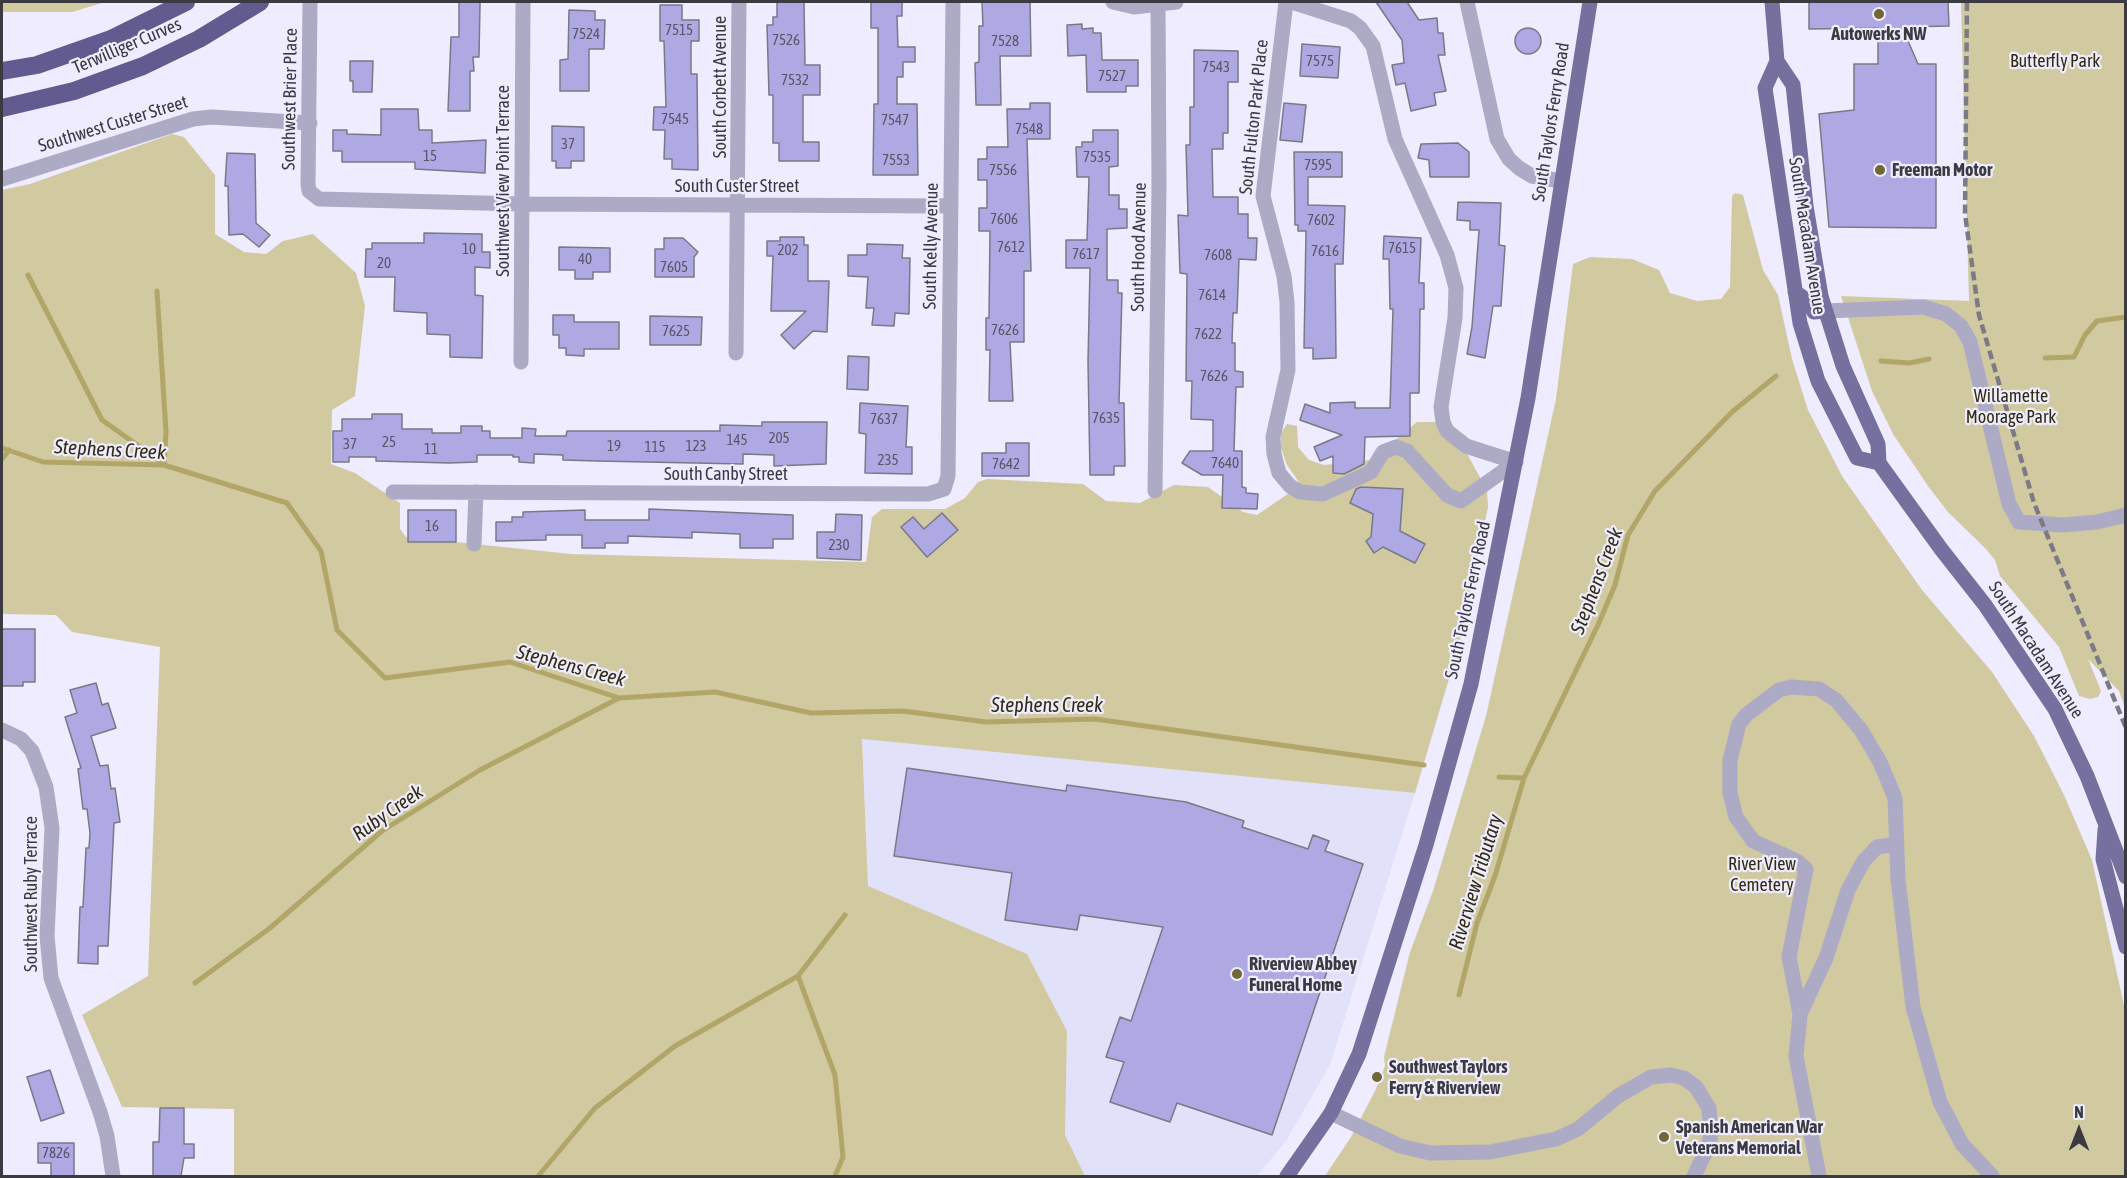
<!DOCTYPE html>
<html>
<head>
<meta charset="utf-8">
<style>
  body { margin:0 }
  #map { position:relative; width:2127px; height:1178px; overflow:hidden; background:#eeecfe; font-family:"Asap Condensed",sans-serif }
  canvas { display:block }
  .frame { position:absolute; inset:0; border:3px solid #3b3a41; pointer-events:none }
  .north { position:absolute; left:2049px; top:1100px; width:60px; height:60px; -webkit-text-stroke:4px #eeecfe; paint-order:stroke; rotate:0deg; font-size:16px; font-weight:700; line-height:24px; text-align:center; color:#3b3a41 }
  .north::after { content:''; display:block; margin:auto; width:21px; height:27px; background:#3b3a41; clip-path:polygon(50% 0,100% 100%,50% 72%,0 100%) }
</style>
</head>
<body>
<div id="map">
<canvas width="2127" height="1178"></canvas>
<div class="frame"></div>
<div class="north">N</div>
</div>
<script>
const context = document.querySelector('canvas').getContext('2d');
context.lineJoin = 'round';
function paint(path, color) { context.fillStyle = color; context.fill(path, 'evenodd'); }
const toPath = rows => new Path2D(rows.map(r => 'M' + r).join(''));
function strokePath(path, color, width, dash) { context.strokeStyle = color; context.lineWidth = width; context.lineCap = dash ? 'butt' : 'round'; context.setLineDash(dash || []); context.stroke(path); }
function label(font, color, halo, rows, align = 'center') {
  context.font = font + ' "Asap Condensed",sans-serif'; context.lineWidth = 4.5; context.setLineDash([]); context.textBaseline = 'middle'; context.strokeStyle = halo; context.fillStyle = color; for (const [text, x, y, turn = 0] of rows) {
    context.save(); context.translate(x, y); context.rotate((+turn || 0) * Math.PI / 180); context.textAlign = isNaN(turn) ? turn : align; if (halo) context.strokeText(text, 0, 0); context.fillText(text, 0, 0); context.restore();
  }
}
paint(toPath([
  [862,739,1415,793,1330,1065,1286,1141,1257,1176,1085,1176,1065,1135,1067,1031,1027,954,868,886]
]), '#e2e1fa');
paint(toPath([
  [2,2,105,2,72,12,2,12],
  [1961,2,2125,2,2125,708,2119,691,2088,659,2101,691,2098,697,2090,699,2079,696,2059,647,2000,576,1995,560,1986,549,1948,512,1928,486,1893,434,1872,391,1841,296,1969,301],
  [172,134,184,137,215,175,215,234,244,252,266,254,283,241,313,234,356,273,365,306,355,396,332,410,331,464,355,473,400,503,400,529,406,537,571,554,866,562,872,517,882,509,945,509,965,498,978,482,987,479,1083,484,1106,501,1140,503,1174,485,1208,487,1243,512,1257,515,1301,485,1287,465,1281,448,1281,433,1287,424,1297,426,1298,447,1309,460,1324,465,1371,460,1417,422,1435,422,1445,436,1466,452,1487,490,1488,507,1459,645,1415,793,862,739,868,886,1027,954,1067,1031,1065,1135,1085,1176,234,1176,234,1109,122,1107,82,1015,148,976,160,647,72,632,56,615,2,614,2,190,30,184],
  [1735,193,1743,195,1763,270,1778,295,1792,359,1808,410,1842,476,1922,590,1992,672,2034,736,2064,795,2092,860,2125,1010,2125,1176,1325,1176,1351,1137,1375,1091,1385,1066,1384,1057,1410,952,1433,891,1486,716,1556,399,1573,264,1590,257,1632,259,1659,270,1670,293,1697,301,1721,299,1730,287,1732,196]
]), '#d1c9a0');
strokePath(toPath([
  [28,275,102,420,164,464],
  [157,291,166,432,164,465],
  [2045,358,2074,357,2085,335,2097,321,2126,317],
  [1881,361,1909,363,1929,359],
  [2,448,43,462,164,465,287,503,321,551,337,630,385,678,510,662,619,698,715,692,811,713,903,711,986,722,1095,719,1424,765],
  [2,459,9,450],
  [1499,777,1524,778,1598,625,1615,585,1628,535,1655,491,1732,412,1776,376],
  [195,983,270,928,382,831,480,770,619,698],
  [1459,995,1477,923,1495,876,1524,778],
  [539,1175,595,1108,675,1046,798,976],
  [835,1176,843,1157,835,1075,798,976,845,915]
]), '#b1a567', 5);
const building = toPath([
  [459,2,480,2,480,5,479,57,473,57,474,71,470,71,470,111,448,111,451,37,459,37,459,2],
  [777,2,804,2,805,65,820,65,820,95,803,95,803,142,819,142,819,161,779,161,779,143,773,143,773,95,769,95,767,25,773,25,773,17,777,17,777,2],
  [871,2,902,2,902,16,897,16,898,47,915,47,915,62,903,62,903,77,897,77,897,104,917,104,918,175,873,175,874,104,878,104,878,28,871,28,871,2],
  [982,2,1030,2,1031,56,1000,56,1001,105,976,105,975,63,979,62,979,26,983,26,982,2],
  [1376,2,1407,2,1419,20,1437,18,1438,33,1443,33,1445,55,1438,55,1446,91,1434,93,1436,105,1411,111,1405,83,1396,85,1392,65,1404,63,1402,40,1376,2],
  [1809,2,1948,2,1949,26,1902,27,1918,64,1936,64,1936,228,1829,227,1819,114,1854,110,1854,64,1878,64,1878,28,1809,29,1809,2],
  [660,5,682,5,682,20,699,20,699,41,691,41,691,74,697,74,698,170,672,169,672,159,664,159,665,130,653,130,654,107,666,107,664,41,660,41,660,5],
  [569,10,595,11,595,20,605,20,604,49,589,49,589,91,560,91,560,60,568,59,569,10],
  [1082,24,1082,29,1093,28,1093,33,1101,33,1102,60,1138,60,1138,86,1126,86,1126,92,1087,92,1086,55,1068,56,1067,25,1082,24],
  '1515 41a13 13 0 1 1 26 0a13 13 0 1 1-26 0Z',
  [1302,44,1340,47,1338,78,1300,76,1302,44],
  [1194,50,1238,51,1238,82,1228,82,1228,133,1223,133,1223,149,1212,149,1213,197,1238,197,1238,214,1248,214,1248,238,1257,238,1256,260,1239,259,1237,313,1233,313,1232,343,1235,343,1235,371,1243,372,1243,387,1236,387,1234,451,1242,451,1242,487,1246,488,1246,493,1258,494,1257,509,1222,508,1223,475,1202,475,1182,463,1190,451,1213,451,1213,420,1191,419,1192,381,1186,381,1187,274,1180,273,1178,215,1188,216,1186,145,1190,145,1190,107,1194,107,1194,50],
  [350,61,373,61,372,92,353,92,353,81,350,81,350,61],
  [1030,103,1050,103,1050,139,1027,139,1031,271,1024,271,1024,342,1010,342,1013,401,989,401,990,350,986,350,986,318,989,318,990,231,979,231,979,208,987,208,987,180,978,180,978,159,987,159,987,147,1008,147,1007,109,1030,109,1030,103],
  [1284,103,1306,105,1302,142,1280,140,1284,103],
  [381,109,418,109,419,130,432,130,432,143,486,140,485,173,415,169,415,162,342,162,342,151,333,151,333,130,347,130,347,134,381,135,381,109],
  [552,126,584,127,584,161,571,161,571,168,556,168,556,161,552,161,552,126],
  [1093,130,1118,130,1118,166,1109,167,1109,195,1119,195,1119,209,1127,209,1127,228,1107,229,1107,280,1118,280,1118,293,1122,293,1119,403,1124,403,1125,466,1114,466,1114,475,1090,475,1088,362,1090,268,1066,268,1066,240,1087,240,1089,177,1077,177,1076,147,1082,147,1082,142,1093,142,1093,130],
  [1458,143,1469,152,1469,177,1430,177,1429,160,1418,158,1421,144,1458,143],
  [1294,152,1342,152,1342,177,1308,177,1308,205,1345,206,1343,264,1335,264,1336,358,1313,359,1313,348,1304,348,1306,231,1298,231,1298,225,1295,225,1294,152],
  [227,153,255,154,256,223,270,235,259,247,243,234,229,235,228,186,225,186,227,153],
  [1458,202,1501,203,1499,245,1505,246,1501,306,1493,306,1485,358,1467,354,1472,327,1479,230,1470,230,1470,221,1457,220,1458,202],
  [424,233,482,234,482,252,490,252,490,268,475,267,475,295,483,296,482,358,450,357,450,335,427,334,427,313,394,311,395,277,365,277,366,249,372,249,372,243,424,243,424,233],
  [1384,236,1421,238,1419,283,1424,283,1424,309,1420,309,1419,393,1410,393,1410,436,1365,437,1364,464,1344,474,1333,473,1333,456,1320,461,1314,447,1342,435,1300,420,1305,404,1330,413,1330,403,1355,402,1355,408,1390,408,1393,309,1390,309,1389,259,1383,259,1384,236],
  [780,237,804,237,804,245,808,245,808,281,829,281,827,332,813,331,794,349,781,335,806,311,771,311,773,256,767,256,767,241,780,241,780,237],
  [664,238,683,238,698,252,694,257,694,277,655,277,655,249,664,249,664,238],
  [867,244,903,245,902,258,910,258,909,314,895,313,894,326,872,325,874,308,866,308,868,277,848,276,848,255,867,255,867,244],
  [559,247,610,248,610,272,593,272,593,279,575,279,575,270,559,270,559,247],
  [553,315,574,315,574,322,619,322,619,349,584,349,584,356,566,355,566,348,559,348,559,335,553,335,553,315],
  [650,316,702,317,701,345,650,345,650,316],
  [848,356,869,357,868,390,847,389,848,356],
  [860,403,908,406,906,447,912,447,912,474,865,473,866,434,859,433,860,403],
  [372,414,402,414,402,429,432,429,432,433,461,433,461,426,482,426,482,431,490,431,490,438,522,438,522,428,536,429,535,436,566,436,567,431,720,431,720,425,762,426,762,422,827,422,826,464,774,466,774,455,743,454,743,464,597,461,563,460,563,455,534,454,534,463,519,462,519,457,513,457,513,455,477,455,477,462,449,463,376,461,376,457,349,457,349,462,333,462,333,431,342,431,342,419,372,419,372,414],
  [1006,443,1029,443,1029,476,982,476,982,453,1006,453,1006,443],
  [1361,487,1403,489,1400,531,1425,544,1415,563,1383,547,1374,553,1366,541,1371,537,1373,514,1350,503,1356,489,1361,487],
  [649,509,793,515,793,539,773,539,773,548,740,548,740,534,692,532,692,538,628,536,628,543,605,543,605,548,582,548,582,535,546,535,546,540,496,541,496,522,512,522,512,517,523,517,523,512,585,510,585,520,649,520,649,509],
  [408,510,456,510,456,542,408,542,408,510],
  [942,513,958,530,927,557,901,527,913,517,924,529,942,513],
  [836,514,862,515,861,560,817,558,817,532,835,532,836,514],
  [2,629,35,629,35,682,23,682,23,686,2,686,2,629],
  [96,683,102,705,108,703,116,728,91,736,100,766,108,765,111,789,115,788,120,822,114,823,108,946,98,946,98,964,78,963,80,907,83,907,86,848,89,848,90,833,87,809,83,809,78,769,81,768,65,717,77,713,70,690,96,683],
  [907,768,1066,791,1067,785,1186,802,1244,821,1242,827,1308,849,1313,835,1329,841,1325,851,1363,864,1272,1135,1177,1103,1170,1122,1110,1102,1124,1062,1106,1057,1120,1017,1131,1021,1163,927,1080,915,1077,930,1005,920,1012,873,894,856,907,768],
  [50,1070,64,1113,41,1121,27,1077,50,1070],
  [160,1108,184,1108,184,1144,194,1144,194,1158,184,1158,181,1176,153,1176,153,1142,159,1142,160,1108],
  [38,1143,74,1143,74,1176,51,1176,51,1163,38,1163,38,1143]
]);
paint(building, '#aea9e2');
strokePath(building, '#797888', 1.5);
strokePath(toPath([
  [310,2,308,184,309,191,319,199,522,204,951,206],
  [1113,2,1134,7,1176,2],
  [1286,2,1263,196,1284,276,1287,302,1288,370,1273,437,1274,454,1279,473,1290,486,1300,492,1323,494,1371,472,1383,452,1396,447,1407,451,1447,495,1461,501,1516,462],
  [1292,2,1351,21,1360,28,1373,46,1395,139,1447,255,1456,288,1455,318,1441,407,1443,422,1447,431,1466,446,1516,462],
  [1467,2,1497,139,1509,159,1519,168,1532,176,1561,181],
  [2,179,193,119,211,117,310,123],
  [1825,311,1924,307,1946,314,1961,326,1970,342,2009,504,2019,522,2063,525,2097,522,2126,515],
  [736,353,739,2],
  [521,362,523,2],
  [1155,491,1159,186,1158,4],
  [393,492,928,494,944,489,948,476,953,2],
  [474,544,476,492],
  [2,730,21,739,32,751,46,787,52,828,47,936,51,978,100,1112,107,1136,113,1176],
  [1800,1014,1789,957,1806,869,1797,861,1753,841,1736,817,1730,793,1730,760,1739,724,1746,715,1779,690,1791,687,1819,689,1836,700,1861,730,1880,762,1895,798,1898,879,1913,1007,1940,1102,1962,1144,1992,1176],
  [1331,1113,1400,1146,1430,1153,1490,1152,1556,1139,1578,1129,1618,1096,1651,1077,1671,1075,1684,1078,1696,1087,1709,1108,1711,1134,1708,1147,1694,1176],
  [1819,1176,1796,1056,1800,1014,1826,958,1848,890,1863,862,1877,847,1897,844]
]), '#acaac4', 15);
strokePath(toPath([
  [1772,2,1777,61,1765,88,1800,323,1818,381,1857,458,1879,463],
  [1777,61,1793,85,1806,206,1821,296,1843,366,1878,444,1879,463,1941,549,1985,605,2055,709,2087,776,2126,877],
  [1795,292,1808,301,1814,312,1825,311],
  [2105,830,2103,859,2126,947],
  [1287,1176,1331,1113,1359,1054,1426,845,1471,684,1528,398,1590,2]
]), '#75709e', 15);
strokePath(toPath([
  [2,71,37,65,111,39,186,2],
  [2,108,74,91,143,66,199,39,260,2]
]), '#625b8f', 18);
strokePath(toPath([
  [1967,2,1965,214,1979,315,2034,503,2126,728]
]), '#7b7a85', 4.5, [9, 4.5]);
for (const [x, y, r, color] of [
  [1879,14,6,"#716733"],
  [1880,170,6,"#716733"],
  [1237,974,6,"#716733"],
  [1377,1077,6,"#716733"],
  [1664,1137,6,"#716733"]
]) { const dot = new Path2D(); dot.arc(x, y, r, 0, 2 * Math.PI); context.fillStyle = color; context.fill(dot); strokePath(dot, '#eeecfe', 2); }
label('15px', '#585669', null, [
  ["7515",679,30],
  ["7524",586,34],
  ["7526",786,40],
  ["7528",1005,41],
  ["7575",1320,61],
  ["7543",1216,67],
  ["7527",1112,76],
  ["7532",795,80],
  ["7545",675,119],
  ["7547",895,120],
  ["7548",1029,129],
  ["37",568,144],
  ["15",430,156],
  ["7535",1097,157],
  ["7553",896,160],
  ["7595",1318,165],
  ["7556",1003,170],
  ["7606",1004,219],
  ["7602",1321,220],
  ["7612",1011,247],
  ["7615",1402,248],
  ["10",469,249],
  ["202",788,250],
  ["7616",1325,251],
  ["7617",1086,254],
  ["7608",1218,255],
  ["40",585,259],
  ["20",384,263],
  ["7605",674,267],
  ["7614",1212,295],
  ["7626",1005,330],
  ["7625",676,331],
  ["7622",1208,334],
  ["7626",1214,376],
  ["7635",1106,418],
  ["7637",884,419],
  ["205",779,438],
  ["145",737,440],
  ["25",389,442],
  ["37",350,444],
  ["19",614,446],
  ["123",696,446],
  ["115",655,447],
  ["11",431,449],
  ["235",888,460],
  ["7640",1225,463],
  ["7642",1006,464],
  ["16",432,526],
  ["230",839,545],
  ["7826",56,1153]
]);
label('bold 18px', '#3b3a41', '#eeecfe', [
  ["Autowerks NW",1879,34,"center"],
  ["Freeman Motor",1892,170],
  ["Riverview Abbey",1249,964],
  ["Funeral Home",1249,985],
  ["Southwest Taylors",1389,1067],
  ["Ferry & Riverview",1389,1088],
  ["Spanish American War",1676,1127],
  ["Veterans Memorial",1676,1148]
], 'left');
label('18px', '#3b3a41', '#eeecfe', [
  ["Terwilliger Curves",127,46,-23],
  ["South Corbett Avenue",720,87,-90],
  ["Southwest Brier Place",290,99,-89],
  ["South Fulton Park Place",1254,117,-84],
  ["South Taylors Ferry Road",1551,122,-81],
  ["Southwest Custer Street",113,124,-17],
  ["Southwest View Point Terrace",503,181,-90],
  ["South Custer Street",737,186],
  ["South Macadam Avenue",1807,236,81],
  ["South Kelly Avenue",931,246,-89],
  ["South Hood Avenue",1139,247,-89],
  ["South Canby Street",726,474],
  ["South Taylors Ferry Road",1468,600,-78],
  ["South Macadam Avenue",2036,650,57],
  ["Southwest Ruby Terrace",31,894,-90]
]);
label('18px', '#312c0f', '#eeecfe', [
  ["Butterfly Park",2055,61],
  ["Willamette",2011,396],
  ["Moorage Park",2011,417],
  ["River View",1762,864],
  ["Cemetery",1762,885]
]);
label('italic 20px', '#322c10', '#eeecfe', [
  ["Stephens Creek",110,450,3],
  ["Stephens Creek",1597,581,-69],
  ["Stephens Creek",571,666,15],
  ["Stephens Creek",1047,706],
  ["Ruby Creek",388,813,-35],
  ["Riverview Tributary",1476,882,-73]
]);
</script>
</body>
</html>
